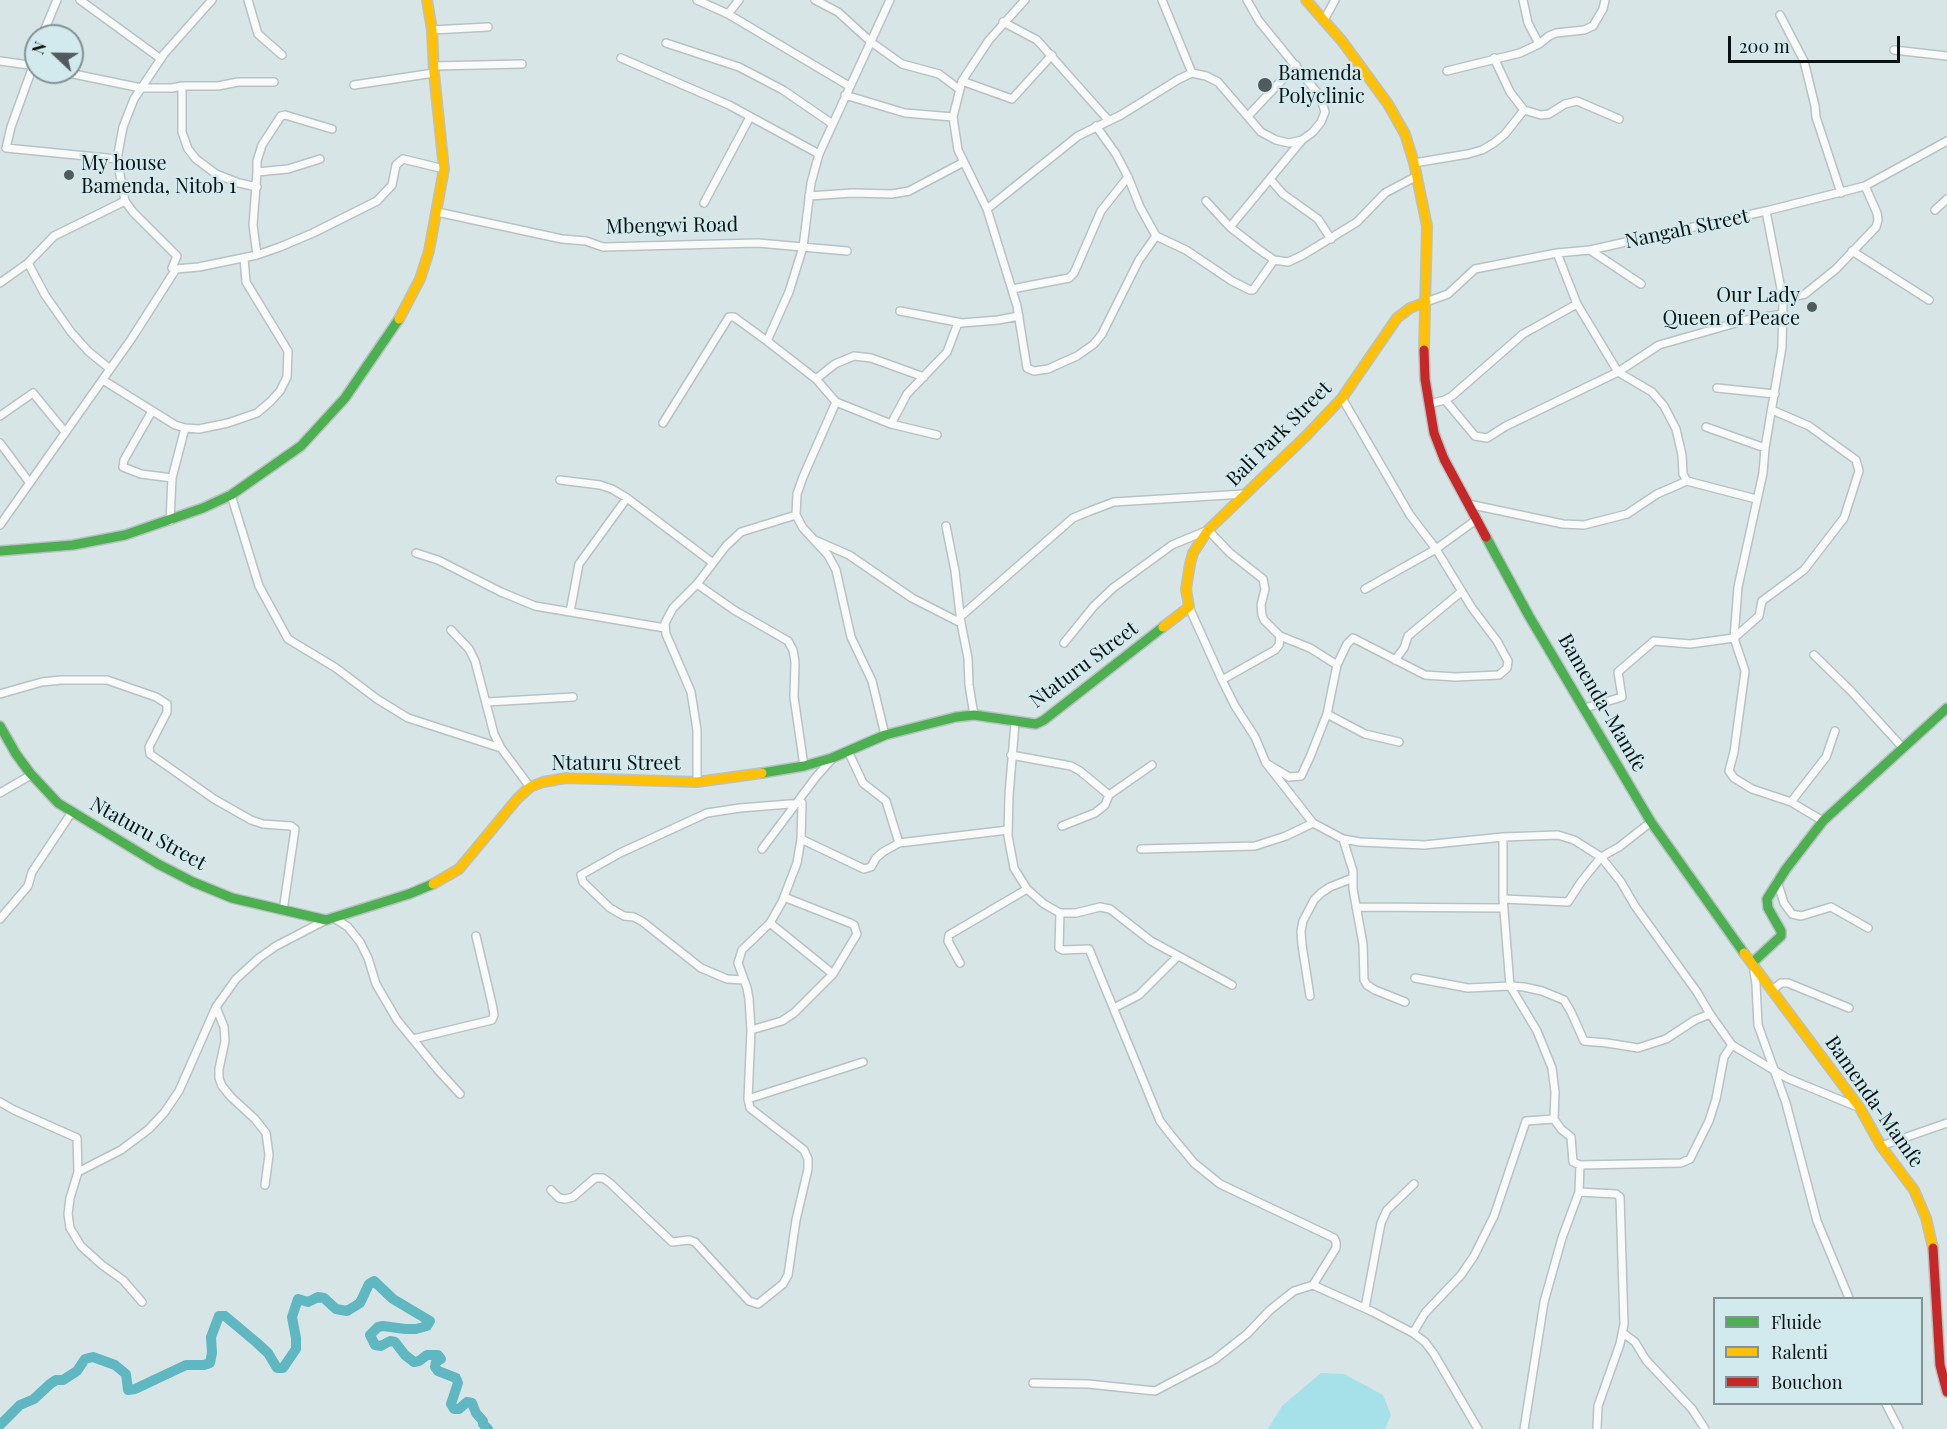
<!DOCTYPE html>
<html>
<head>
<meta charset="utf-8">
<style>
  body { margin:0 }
  #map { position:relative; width:1947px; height:1429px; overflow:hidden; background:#d8e5e7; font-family:"Playfair Display",serif }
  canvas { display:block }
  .legend { position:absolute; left:1713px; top:1297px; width:210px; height:108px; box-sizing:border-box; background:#d2e9ed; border:2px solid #829395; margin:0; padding:8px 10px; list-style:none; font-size:18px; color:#091112 }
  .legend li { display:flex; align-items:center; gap:12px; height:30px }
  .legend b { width:30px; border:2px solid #829395 }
  .north { position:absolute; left:24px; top:24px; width:60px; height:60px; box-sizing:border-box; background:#d2e9ed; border:2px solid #829395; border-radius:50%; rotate:292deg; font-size:16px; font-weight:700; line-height:24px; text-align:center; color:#091112 }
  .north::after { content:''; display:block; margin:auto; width:21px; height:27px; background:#515b5d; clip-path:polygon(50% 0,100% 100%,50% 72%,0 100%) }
  .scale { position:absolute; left:1728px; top:36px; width:172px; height:27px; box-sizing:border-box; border:3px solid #091112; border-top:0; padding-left:8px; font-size:18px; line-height:21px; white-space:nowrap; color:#091112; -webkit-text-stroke:4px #d2e9ed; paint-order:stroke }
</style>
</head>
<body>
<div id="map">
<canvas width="1947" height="1429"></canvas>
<ul class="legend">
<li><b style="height:8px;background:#4caf50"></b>Fluide</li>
<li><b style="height:8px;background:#ffc107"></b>Ralenti</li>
<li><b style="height:8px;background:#c62828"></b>Bouchon</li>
</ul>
<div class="north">N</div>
<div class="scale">200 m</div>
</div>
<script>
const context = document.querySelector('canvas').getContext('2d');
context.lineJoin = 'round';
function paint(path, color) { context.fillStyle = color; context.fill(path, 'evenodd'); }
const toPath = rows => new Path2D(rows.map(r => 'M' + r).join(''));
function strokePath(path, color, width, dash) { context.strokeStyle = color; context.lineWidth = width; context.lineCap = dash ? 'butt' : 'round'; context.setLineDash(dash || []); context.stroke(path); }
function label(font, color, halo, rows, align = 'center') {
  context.font = font + ' "Playfair Display",serif'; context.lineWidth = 5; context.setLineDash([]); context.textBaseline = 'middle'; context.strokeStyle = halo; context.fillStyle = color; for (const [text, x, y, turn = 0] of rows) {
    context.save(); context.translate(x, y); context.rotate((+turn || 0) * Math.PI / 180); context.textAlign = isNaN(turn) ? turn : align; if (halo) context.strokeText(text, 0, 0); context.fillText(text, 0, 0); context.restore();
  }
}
paint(toPath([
  [1321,1373,1344,1374,1383,1395,1391,1415,1385,1429,1268,1429,1282,1406]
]), '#a6e1e9');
strokePath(toPath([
  [0,1425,20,1405,34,1399,50,1384,56,1380,63,1380,77,1371,85,1359,93,1357,115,1365,126,1374,128,1390,135,1389,186,1365,204,1365,210,1363,212,1353,211,1337,219,1316,225,1316,256,1342,268,1353,277,1368,283,1368,296,1349,296,1338,292,1317,298,1299,308,1302,318,1297,324,1298,336,1309,347,1311,360,1303,369,1284,374,1281,393,1299,430,1321,427,1326,416,1329,405,1329,383,1326,378,1327,370,1335,375,1345,381,1346,390,1341,395,1342,405,1355,414,1362,419,1361,427,1355,438,1355,441,1359,436,1362,435,1367,438,1371,456,1378,458,1383,451,1404,454,1409,459,1409,467,1402,472,1403,476,1413,483,1421,483,1424,488,1429]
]), '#5fb7c2', 10);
const street = toPath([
  [80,0,161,59],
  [248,0,258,34,282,55],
  [697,0,728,14,849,86],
  [815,0,838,12,871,42,902,64,939,74,959,89],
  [1162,0,1192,73],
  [1523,0,1528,23,1539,44,1549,36,1556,33,1584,30,1593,26,1603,9,1605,0],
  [728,14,739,0],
  [1780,15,1804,61,1815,106,1816,117,1841,193],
  [1324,20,1335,0],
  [1003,22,1037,40,1109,121],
  [432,30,488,27],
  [42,36,57,0],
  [666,43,739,67,783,90,831,123],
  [1894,50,1947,56],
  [1052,55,1012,99,962,81,953,117,958,150,987,209,1017,306,1027,368,1034,371,1048,369,1077,356,1094,344,1102,334,1139,260,1156,236],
  [36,58,11,127,6,148,117,159],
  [621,58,729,105,819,154],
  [1494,58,1510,92,1524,110,1541,115,1549,114,1565,104,1577,101,1619,119],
  [0,61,36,66],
  [434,66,522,64],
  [1447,71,1520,53,1539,44],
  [64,72,141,88,172,88,182,86,182,132,188,149,196,159,216,174,239,183,257,187],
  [962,81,989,40,1025,0],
  [354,85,434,73],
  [182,86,218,86,238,82,274,82],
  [845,95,905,113,953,117],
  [1248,116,1296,65],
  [1096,126,1116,154,1128,177,1140,207,1156,236,1186,250,1232,281,1250,290,1253,290,1274,260],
  [1414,163,1468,154,1482,150,1494,143,1505,134,1524,110],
  [257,172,257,161,262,145,281,116,285,115,332,129],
  [1270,179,1283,194,1318,219,1331,239],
  [809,196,852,193,892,194,909,191,962,163],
  [1206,201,1230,227,1257,248,1274,260,1288,262,1303,255,1357,222,1385,193,1417,176],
  [704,203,750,117],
  [987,209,1078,136,1121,115,1179,79,1192,73,1206,76,1218,82,1261,132,1276,140,1289,143,1302,140,1313,132,1321,122,1325,112,1320,96,1259,21,1247,0],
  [1935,210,1947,199],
  [1766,211,1783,299,1782,347,1765,448,1763,473,1738,587,1734,638,1745,671,1734,752,1729,771,1734,778,1752,789,1791,802,1823,821],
  [437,212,562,239,586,241,603,247,758,243,847,251],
  [1230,227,1302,140],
  [1590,250,1641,284],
  [1852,251,1929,300],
  [1557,253,1577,304,1618,372,1652,392,1664,406,1676,429,1682,455,1683,474,1687,481],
  [257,255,253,225,257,172,288,169,320,159],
  [28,263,45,295,71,332,88,351,110,369],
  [176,269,199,267,257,255,280,247,313,233,377,201,392,185,396,165,403,159,444,169],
  [0,283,28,263,54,236,125,201],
  [1012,289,1069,278,1074,273,1101,211,1128,177],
  [1783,299,1805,294,1836,269,1876,227,1878,220,1877,213,1865,186],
  [1426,302,1448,294,1475,269,1557,253,1590,250,1766,211,1865,186,1947,141],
  [900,311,962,323,998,320,1019,316],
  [816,379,835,364,854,356,871,358,924,377],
  [103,380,175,425,185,428,199,429,228,423,257,413,270,402,280,391,287,377,288,351,246,282,244,258],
  [1717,388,1775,394],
  [1445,400,1475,436,1487,438,1506,426,1618,372,1659,345,1750,319,1784,314],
  [836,402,891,424,937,435],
  [1429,404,1445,400,1452,396,1523,334,1577,304],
  [152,411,124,460,123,467,141,474,172,478],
  [0,416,33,393,65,432],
  [663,423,729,317,734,317,767,341],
  [891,424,907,394,947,352,958,323],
  [1706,427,1765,448],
  [0,443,29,482],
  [560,480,600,485,612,489,627,498,713,563],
  [231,495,259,586,288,639,336,668,377,699,408,718,501,748],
  [1468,504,1563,524,1584,525,1627,514,1657,494,1687,481,1756,499],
  [170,521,172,478,185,428],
  [0,525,132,338,176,269,172,268,177,256,133,212,125,201,117,159,123,127,134,99,164,54,212,0],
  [946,526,955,571,961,623,968,658,969,685,974,715],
  [817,541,849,555,912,598,961,623],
  [416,553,438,560,501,592,535,606,665,628],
  [697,584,734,610,788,641,793,650,795,662,794,697,804,766],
  [1365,589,1436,549,1476,520],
  [1189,607,1222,680,1235,706,1255,737,1266,763,1313,823,1343,839,1360,842,1424,845,1503,837,1558,835,1574,840,1601,857,1619,847,1651,822],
  [570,612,579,564,627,498],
  [960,617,1073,518,1090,511,1114,502,1244,494],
  [451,630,469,649,475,661,494,734,501,748,530,787],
  [1280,636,1310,648,1337,665],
  [1064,643,1094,606,1113,588,1172,545,1208,530,1230,553,1263,579,1265,589,1261,605,1262,615,1264,620,1280,636,1279,645,1275,650,1222,680],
  [1814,655,1851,691,1903,748],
  [1395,660,1404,648,1408,636,1461,592],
  [0,694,42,682,61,680,107,680,156,697,167,704,167,712,149,747,150,754,214,799,251,820,263,824,291,826,295,829,283,911],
  [487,702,573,697],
  [1585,708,1622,697,1618,672,1654,641,1690,644,1734,638,1759,616,1762,601,1804,570,1844,518,1859,471,1856,460,1809,426,1772,410],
  [1327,714,1365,734,1399,742],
  [1015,723,1009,795,1008,836,1014,868,1027,889,1044,904,1060,913,1076,913,1100,907,1110,909,1151,941,1232,985],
  [885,735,872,681,851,637,836,570,828,555,803,528,796,515,797,494,803,477,836,402,816,379,767,341,789,292,803,247,811,183,819,154,890,0],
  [848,751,863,783,886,801,899,843],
  [1011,755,1071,766,1080,771,1109,795],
  [1266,763,1289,777,1301,776,1310,757,1327,714,1337,665,1347,644,1353,638,1425,675,1455,677,1499,675,1507,668,1508,661,1497,641,1472,608,1436,549,1410,515,1342,398],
  [697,782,697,730,691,692,666,634,665,623,673,608,697,584,726,546,741,532,796,515],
  [0,793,31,775],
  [1791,802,1826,757,1835,731],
  [1062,826,1095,813,1105,805,1109,795,1152,765],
  [1503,837,1503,898,1510,986,1537,1031,1552,1068,1555,1092,1554,1119,1561,1129,1571,1137,1573,1162,1580,1165,1681,1163,1690,1159,1709,1121,1716,1099,1724,1057,1732,1045],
  [801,839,864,869,871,867,876,858,883,852,899,843,1008,830],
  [1343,839,1353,871,1353,889,1363,944,1364,980,1367,985,1375,990,1405,1002],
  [762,849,816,777,832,759],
  [1141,849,1255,846,1286,836,1313,823],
  [1777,881,1784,903,1792,914,1801,916,1831,907,1868,928],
  [1504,899,1568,902,1581,882,1601,857,1621,882,1635,906,1697,992,1710,1014,1732,1045,1787,1078,1855,1106],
  [1356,907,1504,908],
  [1060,913,1059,948,1063,950,1089,949,1160,1121,1170,1134,1194,1163,1220,1184,1334,1238,1336,1242,1336,1248,1313,1285],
  [334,918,348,927,360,942,368,958,376,984,397,1020,438,1070,460,1094],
  [0,919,28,886,32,872,72,812],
  [770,923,833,974],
  [960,963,948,941,949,935,1027,889],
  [1754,972,1756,984,1758,1025,1786,1103,1817,1221,1849,1298],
  [1415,978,1468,988,1510,986,1524,987,1542,991,1564,1000,1571,1012,1584,1041,1607,1043,1638,1048,1666,1039,1695,1020,1710,1014],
  [1771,991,1781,983,1788,983,1849,1008],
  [1310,996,1302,945,1301,931,1303,921,1314,900,1321,893,1330,887,1353,878],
  [216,1007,224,1027,225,1041,219,1069,219,1078,222,1086,231,1097,255,1119,266,1133,269,1155,265,1185],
  [1114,1008,1139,995,1178,956],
  [751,1030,782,1021,794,1013,833,974,857,934,854,925,850,923,784,897],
  [413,1039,492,1020,494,1015,492,1004,476,936],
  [748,1099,863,1062],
  [0,1102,14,1110,77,1138,78,1172,70,1198,68,1214,70,1228,81,1246,102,1265,123,1280,142,1302],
  [1881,1146,1947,1123],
  [78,1172,121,1150,149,1129,164,1113,179,1091,216,1007,236,979,259,958,276,946,326,920],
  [551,1190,559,1198,565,1199,573,1197,595,1178,603,1178,610,1183,672,1242,689,1240,695,1242,749,1301,758,1304,783,1284,788,1275,796,1220,808,1169,808,1159,804,1150,750,1108,748,1099,751,1030,749,999,747,988,738,963,742,950,770,923,782,902,797,863,801,839,802,803,740,808,707,813,620,853,581,875,583,882,610,908,624,916,634,917,643,922,701,968,727,979,744,980],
  [1579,1192,1616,1194,1620,1197,1624,1324,1620,1344,1598,1406,1597,1429],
  [1365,1308,1381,1223,1387,1210,1414,1184],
  [1413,1333,1425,1342,1434,1354,1478,1429],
  [1623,1333,1635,1342,1646,1360,1692,1409,1705,1429],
  [1033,1383,1088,1384,1155,1391,1214,1360,1247,1334,1270,1310,1285,1298,1294,1291,1313,1285,1373,1312,1413,1333,1425,1313,1461,1275,1474,1256,1494,1216,1526,1121,1554,1119],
  [1886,1404,1899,1429],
  [1524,1429,1544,1302,1562,1238,1579,1192,1580,1165]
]);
const fast = toPath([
  [1486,537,1529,616,1651,822,1744,953],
  [0,551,73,545,125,535,203,508,231,495,301,446,345,398,399,319],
  [0,726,16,754,30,773,58,803,158,864,193,882,232,898,326,920,409,894,433,884],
  [762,773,804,766,832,758,885,735,956,717,974,715,1036,724,1044,720,1163,627],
  [1752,963,1781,936,1781,931,1768,908,1767,899,1786,869,1823,821,1947,708]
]);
const slow = toPath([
  [1306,0,1342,41,1388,104,1405,134,1414,163,1427,226,1424,350],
  [399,319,420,279,429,251,444,169,434,73,432,30,427,0],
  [1163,627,1189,607,1186,589,1190,564,1193,553,1208,530,1307,435,1342,398,1397,318,1410,308,1426,302],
  [433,884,459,869,517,799,530,787,543,782,566,778,697,782,762,773],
  [1744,953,1860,1108,1881,1146,1914,1190,1926,1218,1933,1248]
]);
const jam = toPath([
  [1424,350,1425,379,1434,433,1444,459,1486,537],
  [1933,1248,1940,1365,1947,1392]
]);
strokePath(street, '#b8c2c3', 10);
strokePath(fast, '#b8c2c3', 12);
strokePath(slow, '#b8c2c3', 12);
strokePath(jam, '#b8c2c3', 12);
strokePath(street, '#f9fbfb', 7);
strokePath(fast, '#4caf50', 9);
strokePath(slow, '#ffc107', 9);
strokePath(jam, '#c62828', 9);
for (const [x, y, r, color] of [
  [1265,85,8,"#515b5d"],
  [69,175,6,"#515b5d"],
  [1812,307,6,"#515b5d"]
]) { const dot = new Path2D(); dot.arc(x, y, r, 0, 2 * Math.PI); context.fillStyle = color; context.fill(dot); strokePath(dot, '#d2e9ed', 2); }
label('20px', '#091112', '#d2e9ed', [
  ["Bamenda",1278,74],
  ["Polyclinic",1278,97],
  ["My house",81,164],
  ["Bamenda, Nitob 1",81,187],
  ["Our Lady",1800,296,"right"],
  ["Queen of Peace",1800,319,"right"]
], 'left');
label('20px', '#091112', '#d2e9ed', [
  ["Mbengwi Road",672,226,-1],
  ["Nangah Street",1687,229,-12],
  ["Bali Park Street",1279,434,-45],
  ["Ntaturu Street",1084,665,-37],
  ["Bamenda-Mamfe",1602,703,60],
  ["Ntaturu Street",616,764],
  ["Ntaturu Street",148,834,29],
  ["Bamenda-Mamfe",1874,1102,55]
]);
</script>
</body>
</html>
